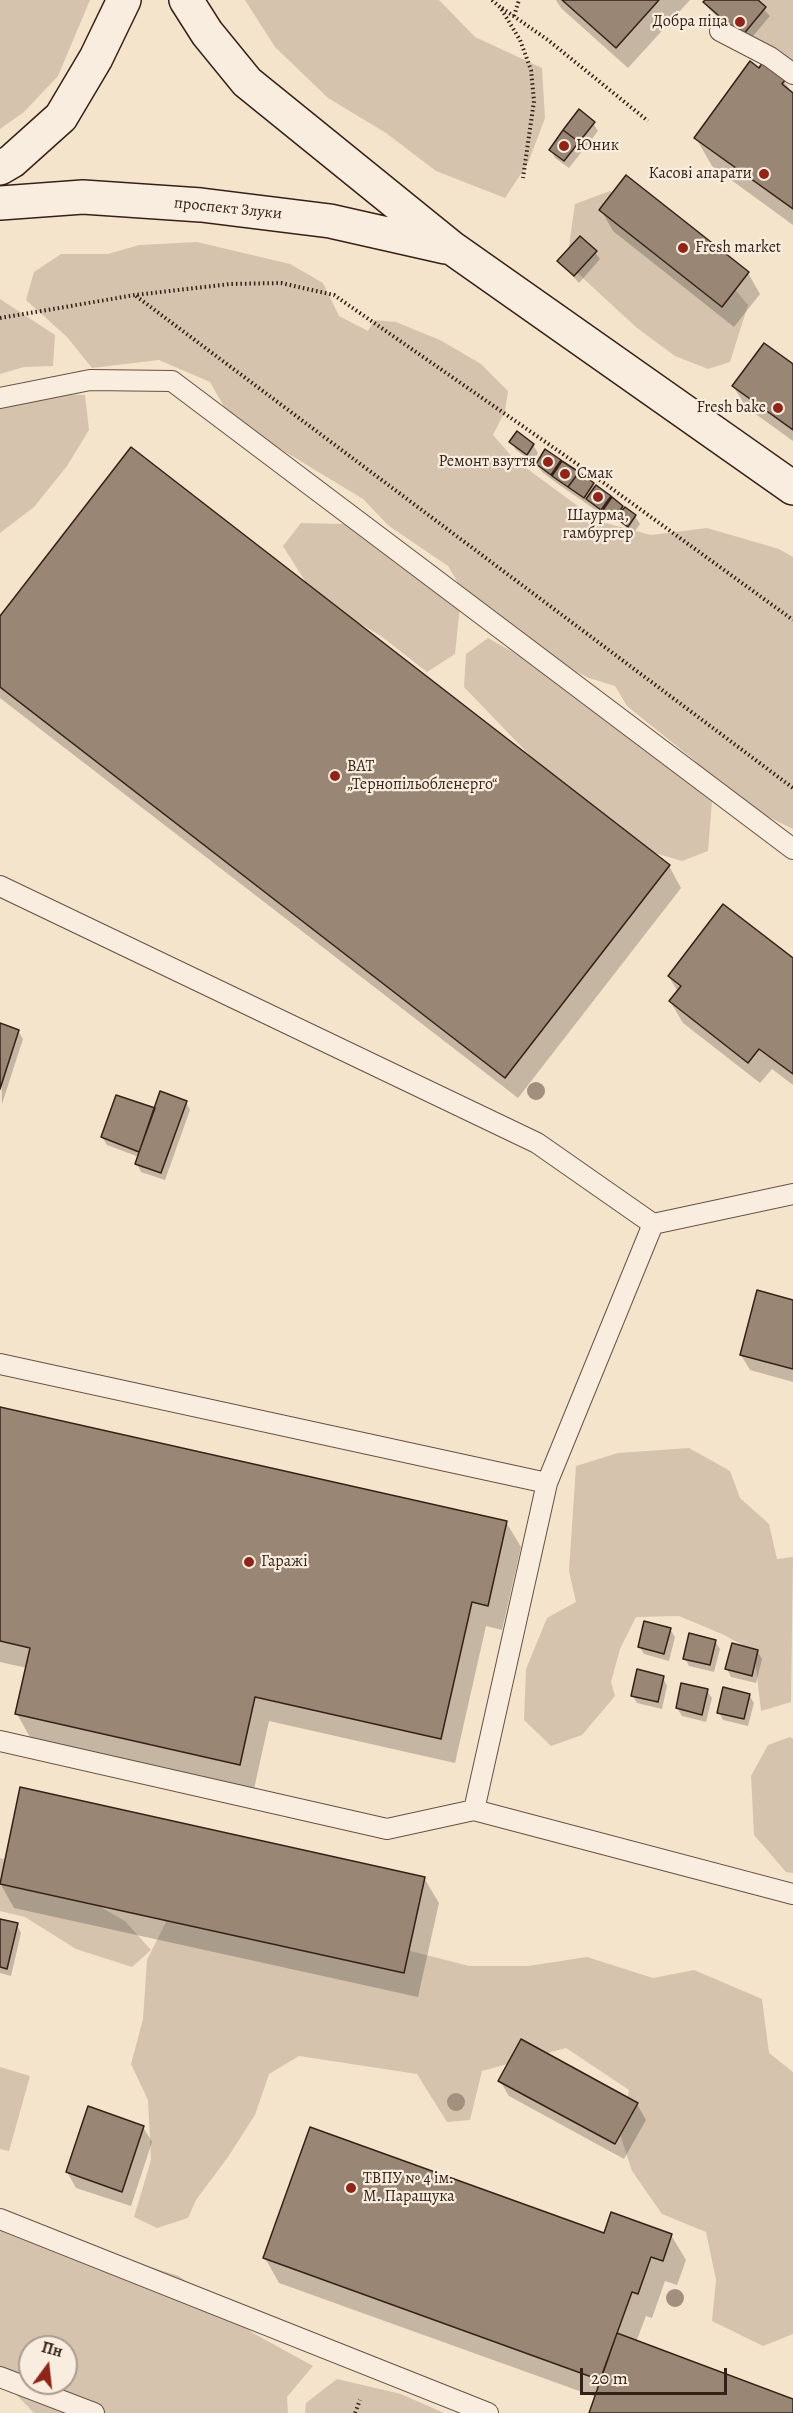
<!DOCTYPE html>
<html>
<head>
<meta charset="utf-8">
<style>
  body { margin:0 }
  #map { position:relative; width:793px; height:2413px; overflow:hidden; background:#f5e4cc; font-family:Alegreya,serif }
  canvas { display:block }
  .north { position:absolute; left:18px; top:2335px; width:60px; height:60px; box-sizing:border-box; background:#f8edde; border:2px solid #aa9b8e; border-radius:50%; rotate:15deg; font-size:16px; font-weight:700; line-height:24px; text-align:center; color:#362117 }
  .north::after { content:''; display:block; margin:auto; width:21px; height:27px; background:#8f2418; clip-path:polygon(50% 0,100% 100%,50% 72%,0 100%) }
  .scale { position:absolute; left:580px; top:2368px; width:147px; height:27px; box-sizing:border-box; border:3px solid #362117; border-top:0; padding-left:8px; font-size:18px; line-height:21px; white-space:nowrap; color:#362117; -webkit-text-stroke:4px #f8edde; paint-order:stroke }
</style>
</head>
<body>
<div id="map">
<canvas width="793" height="2413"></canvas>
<div class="north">Пн</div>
<div class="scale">20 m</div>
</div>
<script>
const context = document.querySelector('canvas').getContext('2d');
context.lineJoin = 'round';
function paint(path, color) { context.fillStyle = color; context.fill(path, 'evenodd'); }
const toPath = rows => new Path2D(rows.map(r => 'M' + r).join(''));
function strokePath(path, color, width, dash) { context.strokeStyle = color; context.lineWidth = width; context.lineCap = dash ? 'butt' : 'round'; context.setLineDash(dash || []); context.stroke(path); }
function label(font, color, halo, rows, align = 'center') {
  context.font = font + ' Alegreya,serif'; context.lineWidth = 4.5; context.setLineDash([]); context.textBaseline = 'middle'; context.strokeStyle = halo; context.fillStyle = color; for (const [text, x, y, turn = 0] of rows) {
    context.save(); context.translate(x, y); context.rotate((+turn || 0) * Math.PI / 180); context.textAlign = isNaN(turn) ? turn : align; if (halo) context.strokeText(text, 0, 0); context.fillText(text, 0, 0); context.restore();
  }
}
paint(toPath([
  [0,0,90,0,58,76,24,112,0,129],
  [245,0,439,0,475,37,542,68,545,118,528,163,505,198,436,171,386,133,328,98,275,47],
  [728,0,793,0,793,65,737,28],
  [610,191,658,219,719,270,748,305,730,362,708,369,675,356,637,328,572,268,569,246,575,204],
  [197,242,290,264,323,283,339,316,368,331,374,320,396,322,440,340,481,364,508,391,505,411,493,435,514,459,598,521,651,535,707,528,779,549,793,557,793,829,732,799,694,760,627,706,615,686,589,678,482,624,448,566,389,526,363,499,231,419,210,382,159,360,92,368,67,337,26,300,34,272,61,254,108,254,139,245],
  [0,299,55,335,53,366,24,367,0,374],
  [43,393,85,395,89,430,67,466,34,507,0,533,0,405],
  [301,523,344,524,403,544,460,606,455,654,427,672,381,636,315,597,283,546],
  [488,638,536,665,712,801,708,851,682,861,638,848,565,792,464,687,466,654],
  [689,1448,730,1471,740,1498,769,1524,777,1559,793,1557,791,1702,761,1711,754,1651,722,1634,679,1616,636,1617,620,1649,611,1682,615,1696,582,1735,551,1746,524,1720,526,1669,547,1618,576,1602,569,1571,576,1466,618,1453],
  [790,1737,793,1739,793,1873,786,1872,754,1835,751,1776,768,1745],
  [0,1858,31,1867,125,1921,151,1950,132,1967,76,1949,25,1917,0,1911],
  [164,1888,469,1966,528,1966,587,1957,653,1978,694,1970,762,1999,769,2053,793,2072,793,2334,763,2346,712,2321,716,2280,706,2232,662,2214,632,2171,621,2137,629,2090,566,2048,482,2071,470,2120,447,2122,417,2074,299,2056,269,2074,255,2115,228,2157,196,2200,188,2218,157,2228,134,2217,151,2160,148,2100,131,2064,143,2019,147,1960,166,1922],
  [0,2067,30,2076,9,2151,0,2149],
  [0,2224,68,2241,179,2276,253,2333,313,2366,287,2397,288,2413,34,2413,0,2378],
  [30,2347,66,2347,66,2383,30,2383],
  [337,2379,401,2394,444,2413,305,2413,306,2403]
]), '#d5c3ad');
paint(toPath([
  [556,0,690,0,628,68,561,8],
  [707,0,755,0,770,16,747,43,710,10,705,3],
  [784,81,793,94,793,225,712,166,696,138],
  [593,123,598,131,569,168,555,158,551,150],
  [627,177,748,273,760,294,734,327,613,231,601,210],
  [595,252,600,259,579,283,559,261],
  [793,366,793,441,746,407,733,386],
  [511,442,533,445,538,453,532,462,516,450],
  [131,450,669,866,681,888,518,1098,0,698,0,618],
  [560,461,635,516,640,524,633,534,621,523,607,515,606,517,558,484,542,472,537,464],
  [609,512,622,521,620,523,609,516],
  [793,960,793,1085,772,1069,760,1083,683,1023,670,1001,678,992,669,977],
  [0,1025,18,1031,23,1039,2,1104],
  [186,1102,190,1110,165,1180,141,1172,137,1164,139,1157,107,1145,102,1137,156,1110],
  [793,1301,793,1382,750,1370,741,1355],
  [0,1408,506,1522,521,1547,502,1630,486,1626,455,1763,269,1721,254,1789,31,1739,17,1714,27,1668,0,1662],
  [670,1629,675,1637,669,1661,644,1654,639,1646],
  [715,1641,720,1649,714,1672,689,1666,685,1658],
  [757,1651,762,1659,756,1683,731,1677,727,1669],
  [663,1678,667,1686,662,1709,637,1703,632,1695],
  [707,1691,712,1698,706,1722,682,1716,677,1708],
  [749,1695,754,1703,748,1726,723,1720,719,1712],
  [21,1789,424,1878,439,1903,418,1997,14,1908,0,1883],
  [0,1921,17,1925,21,1933,11,1976,0,1973],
  [500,2081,637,2104,646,2120,624,2159,509,2096],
  [143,2127,152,2142,131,2206,76,2188,67,2172],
  [604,2234,671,2235,686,2260,677,2285,665,2281,652,2318,646,2316,636,2342,793,2401,793,2413,590,2413,596,2397,279,2283,265,2258]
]), '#0003');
const building = toPath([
  [562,0,659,0,616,48,562,0],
  [705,0,758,0,766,7,742,36,703,2,705,0],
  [750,61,759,68,762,63,785,80,782,84,793,93,793,209,694,138,750,61],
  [579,109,595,122,579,142,563,130,579,109],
  [563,130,579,142,564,161,549,150,563,130],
  [626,175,749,272,722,307,599,210,626,175],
  [580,236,597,251,574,276,557,261,580,236],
  [764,343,793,364,793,430,732,386,764,343],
  [517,431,534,444,527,455,509,442,517,431],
  [131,447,670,865,505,1078,0,687,0,616,131,447],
  [545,449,561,460,551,475,536,464,545,449],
  [562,461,579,472,568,487,552,476,562,461],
  [579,472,594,483,584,498,568,487,579,472],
  [596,485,611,496,601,510,586,499,596,485],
  [612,497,623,506,615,518,603,510,612,497],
  [625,507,636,515,628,527,616,518,625,507],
  [723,904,793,958,793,1074,759,1049,748,1063,669,1001,681,986,668,976,723,904],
  [0,1023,19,1030,0,1089,0,1023],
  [160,1091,187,1101,161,1173,135,1164,160,1091],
  [116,1095,155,1108,139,1152,101,1137,116,1095],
  [757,1290,793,1300,793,1369,740,1355,757,1290],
  [0,1407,507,1521,488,1606,472,1602,441,1739,255,1697,240,1765,15,1714,30,1648,0,1641,0,1407],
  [644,1621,671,1628,664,1654,638,1647,644,1621],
  [689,1633,716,1640,710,1665,683,1659,689,1633],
  [732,1643,758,1650,752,1676,725,1669,732,1643],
  [637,1669,664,1676,658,1702,631,1696,637,1669],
  [681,1683,708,1689,702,1715,676,1708,681,1683],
  [723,1687,750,1694,744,1719,717,1713,723,1687],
  [20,1787,425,1877,404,1973,0,1884,20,1787],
  [0,1919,18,1923,7,1969,0,1967,0,1919],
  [521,2039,638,2103,615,2144,498,2081,521,2039],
  [88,2106,144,2126,122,2192,66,2172,88,2106],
  [310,2127,604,2233,611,2212,672,2234,663,2261,651,2257,638,2294,632,2292,600,2380,263,2258,310,2127],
  [617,2333,793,2399,793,2413,589,2413,617,2333]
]);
paint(building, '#998675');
strokePath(building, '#362117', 1.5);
const service = toPath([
  [720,31,770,57,793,74],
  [0,398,90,380,172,381,793,849],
  [0,886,537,1143,653,1224,547,1483,474,1810,387,1829,0,1741],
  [653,1224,793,1194],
  [0,1364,547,1483],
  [474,1810,793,1894],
  [0,2219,488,2413],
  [0,2377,94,2413]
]);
const secondary = toPath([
  [186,0,207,33,247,82,452,248,793,488],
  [0,168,12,161,61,117,96,58,124,0],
  [0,203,83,197,201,205,330,221,445,247]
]);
strokePath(service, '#665244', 22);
strokePath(secondary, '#362117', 36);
strokePath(toPath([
  [492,0,500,7,520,40,531,70,534,101,523,178],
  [502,8,548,40,648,121],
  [514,16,519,0],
  [136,296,793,788],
  [0,318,135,295,230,284,281,283,334,295,593,475,793,620],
  [355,2413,360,2400]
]), '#362117', 4, [1.5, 3]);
strokePath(service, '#f8edde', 20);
strokePath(secondary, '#f8edde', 33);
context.fillStyle = '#a28f7d';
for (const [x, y] of [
  [536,1091],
  [456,2102],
  [675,2298]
]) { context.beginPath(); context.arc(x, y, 9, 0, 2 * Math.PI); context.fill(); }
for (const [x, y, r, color] of [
  [740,22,6,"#8f2418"],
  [564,146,6,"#8f2418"],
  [764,174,6,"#8f2418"],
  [683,248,6,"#8f2418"],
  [778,408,6,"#8f2418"],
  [548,462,6,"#8f2418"],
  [565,474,6,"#8f2418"],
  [598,497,6,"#8f2418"],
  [335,776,6,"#8f2418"],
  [249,1562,6,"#8f2418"],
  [351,2188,6,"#8f2418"]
]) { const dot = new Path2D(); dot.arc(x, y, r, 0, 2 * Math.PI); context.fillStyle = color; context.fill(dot); strokePath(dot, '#f8edde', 2); }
label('16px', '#362117', '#f8edde', [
  ["Добра піца",728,22,"right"],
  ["Юник",576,146],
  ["Касові апарати",752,174,"right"],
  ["Fresh market",695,248],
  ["Fresh bake",766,408,"right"],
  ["Ремонт взуття",536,462,"right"],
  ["Смак",577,474],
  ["Шаурма,",598,516,"center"],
  ["гамбургер",598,534,"center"],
  ["ВАТ",347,767],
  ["„Тернопільобленерго“",347,785],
  ["Гаражі",261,1562],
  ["ТВПУ № 4 ім.",363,2179],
  ["М. Паращука",363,2197]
], 'left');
label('16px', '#362117', '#f8edde', [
  ["проспект Злуки",228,209,6]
]);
</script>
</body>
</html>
